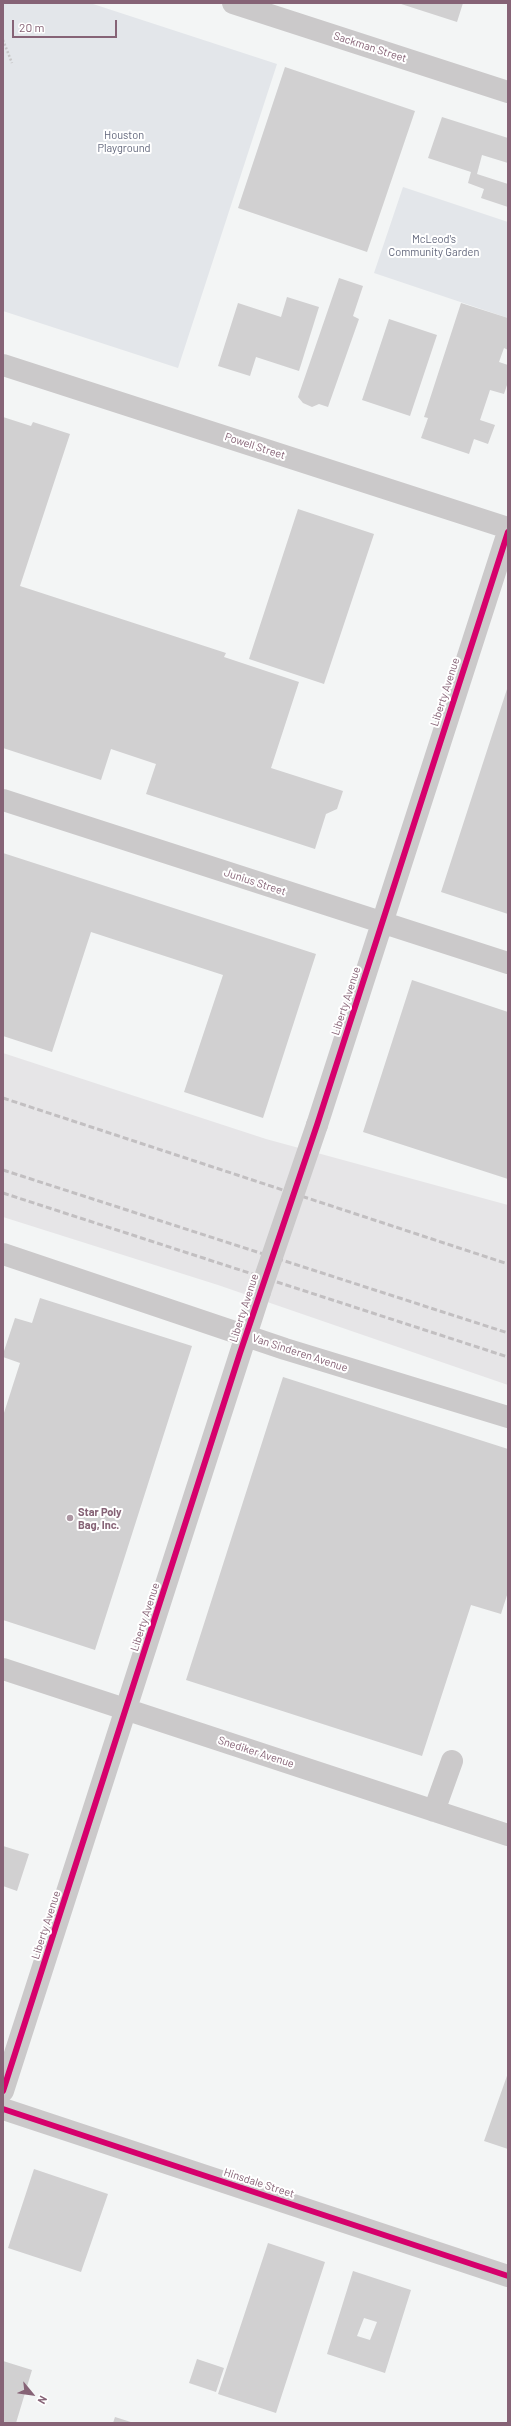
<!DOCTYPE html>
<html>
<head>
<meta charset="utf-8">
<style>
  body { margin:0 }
  #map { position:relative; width:511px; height:2426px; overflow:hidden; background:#f3f5f5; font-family:Barlow,sans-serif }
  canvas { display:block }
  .frame { position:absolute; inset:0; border:4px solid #866376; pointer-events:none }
  .north { position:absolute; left:12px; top:2374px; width:40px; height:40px; -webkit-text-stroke:3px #fff; paint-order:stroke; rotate:119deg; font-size:11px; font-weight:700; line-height:16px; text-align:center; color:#866376 }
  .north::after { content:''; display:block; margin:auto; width:14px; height:18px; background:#866376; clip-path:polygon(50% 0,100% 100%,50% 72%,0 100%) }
  .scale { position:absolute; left:12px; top:20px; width:105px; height:18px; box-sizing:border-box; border:2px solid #866376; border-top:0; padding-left:5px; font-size:12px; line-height:14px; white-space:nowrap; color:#866376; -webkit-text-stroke:3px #fff; paint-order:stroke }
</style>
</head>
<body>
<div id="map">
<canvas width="511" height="2426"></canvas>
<div class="frame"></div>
<div class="north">N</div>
<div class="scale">20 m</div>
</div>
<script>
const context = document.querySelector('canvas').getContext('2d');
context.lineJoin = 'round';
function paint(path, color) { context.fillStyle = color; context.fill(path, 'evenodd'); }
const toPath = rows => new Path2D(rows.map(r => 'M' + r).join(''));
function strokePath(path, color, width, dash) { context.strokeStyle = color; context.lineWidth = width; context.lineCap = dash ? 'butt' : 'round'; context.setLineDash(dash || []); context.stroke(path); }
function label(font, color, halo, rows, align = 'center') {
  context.font = font + ' Barlow,sans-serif'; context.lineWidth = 4; context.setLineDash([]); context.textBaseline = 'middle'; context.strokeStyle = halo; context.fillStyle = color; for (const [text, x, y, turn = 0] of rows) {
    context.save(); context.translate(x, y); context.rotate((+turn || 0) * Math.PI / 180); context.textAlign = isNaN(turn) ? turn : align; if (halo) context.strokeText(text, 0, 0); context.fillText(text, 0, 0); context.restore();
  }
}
paint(toPath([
  [3,1053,266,1139,508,1205,508,1385,218,1285,3,1217]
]), '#e6e5e7');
paint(toPath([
  [3,3,90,3,277,64,178,368,3,311],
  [403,187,508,222,508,318,374,273]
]), '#e3e6ea');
paint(toPath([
  [398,3,463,3,457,22],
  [285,67,415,111,367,252,238,208],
  [442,117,508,138,508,163,482,155,477,174,508,184,508,207,481,198,484,189,468,183,471,172,428,158],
  [339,278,363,286,353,316,359,319,328,407,319,404,312,407,303,403,298,397],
  [287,297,319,307,299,371,256,357,250,376,218,366,238,303,281,317],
  [461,303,508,318,508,350,504,348,499,362,508,365,508,382,504,394,490,390,480,420,495,425,488,444,474,439,469,454,421,438,428,418,424,417],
  [389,319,437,335,410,416,362,400],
  [3,417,31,426,33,422,70,434,20,586,226,653,224,657,299,682,271,768,343,791,337,809,326,814,315,849,146,794,156,764,111,749,101,780,3,748],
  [298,509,374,534,324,684,249,659],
  [508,686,508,914,441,892],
  [3,853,316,954,263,1118,184,1092,223,975,91,932,52,1052,3,1036],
  [412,980,508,1012,508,1179,363,1132],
  [40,1298,192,1346,95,1650,3,1620,3,1416,20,1363,3,1357,3,1354,15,1318,32,1323],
  [283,1377,508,1449,508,1592,501,1614,471,1605,422,1756,186,1680],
  [3,1846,29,1854,17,1891,3,1886],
  [508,2073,508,2149,484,2141],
  [34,2169,108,2194,81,2272,8,2248],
  [268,2243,325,2262,276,2413,218,2394],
  [353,2271,411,2290,385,2373,327,2354],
  [364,2318,377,2322,370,2340,357,2336],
  [197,2359,224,2368,216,2392,189,2383],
  [3,2361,32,2370,16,2423,3,2423],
  [115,2417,134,2423,113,2423]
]), '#d1d0d1');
strokePath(toPath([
  [3,40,12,63]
]), '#c8c7c8', 2.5, [2, 2]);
strokePath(toPath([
  [233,3,508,92],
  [3,365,508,528],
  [3,800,508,963],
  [317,1125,508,532],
  [3,1254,285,1349,508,1417],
  [3,1669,508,1835],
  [434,1811,452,1761],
  [3,2091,260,1292],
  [3,2109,508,2276]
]), '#cbc9ca', 22);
strokePath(toPath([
  [3,1098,508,1264],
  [3,1170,508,1333],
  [3,1193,508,1357]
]), '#c2bfc1', 3, [6, 3]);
strokePath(toPath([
  [260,1292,317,1125]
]), '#cbc9ca', 22);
strokePath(toPath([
  [3,2091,240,1353,317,1125,508,532],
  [3,2109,508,2276]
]), '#d6006c', 6);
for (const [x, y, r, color] of [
  [70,1518,4,"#ac96a2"]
]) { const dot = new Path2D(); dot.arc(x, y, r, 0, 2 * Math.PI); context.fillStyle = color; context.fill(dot); strokePath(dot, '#fff', 1.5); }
label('11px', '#866376', '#fff', [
  ["Sackman Street",370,47,18],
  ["Powell Street",255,446,18],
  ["Liberty Avenue",445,692,-72],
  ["Junius Street",255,882,18],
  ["Liberty Avenue",346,1001,-72],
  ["Liberty Avenue",244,1308,-72],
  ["Van Sinderen Avenue",300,1353,18],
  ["Liberty Avenue",145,1617,-72],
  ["Snediker Avenue",256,1752,18],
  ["Liberty Avenue",46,1925,-72],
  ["Hinsdale Street",259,2183,18]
]);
label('11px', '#62677c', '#fff', [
  ["Houston",124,135],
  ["Playground",124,148],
  ["McLeod's",434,239],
  ["Community Garden",434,252]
]);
label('bold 11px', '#866376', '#fff', [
  ["Star Poly",78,1512],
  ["Bag, Inc.",78,1525]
], 'left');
</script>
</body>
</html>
